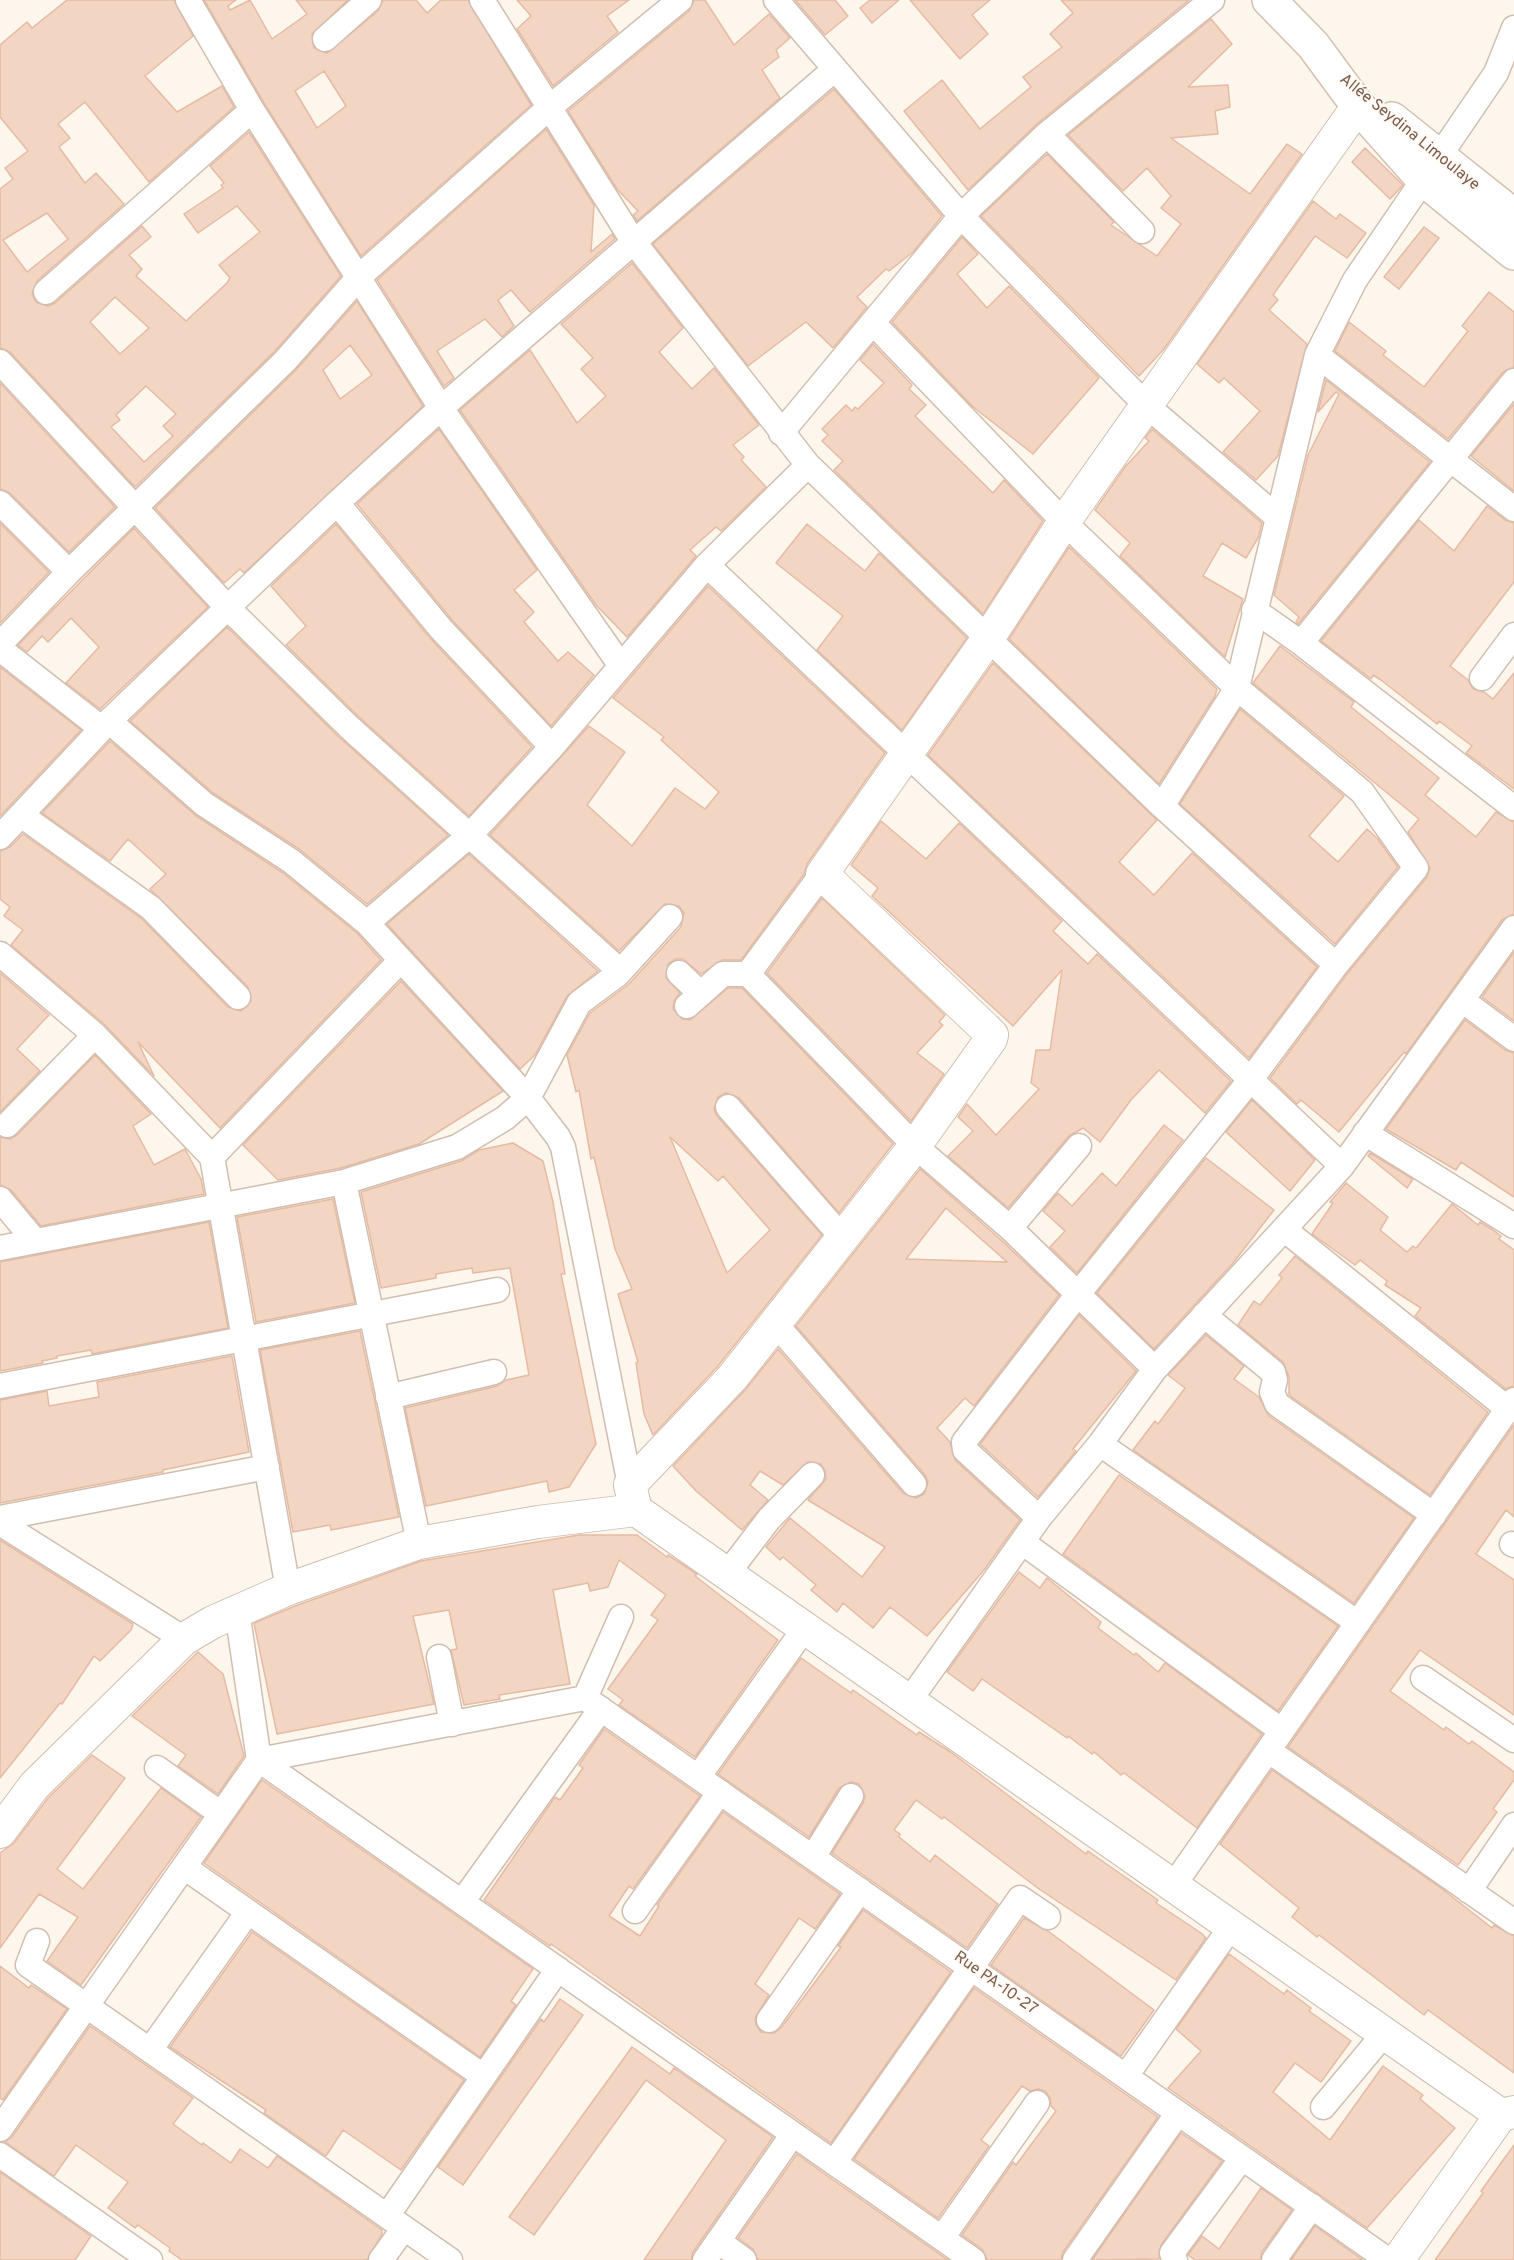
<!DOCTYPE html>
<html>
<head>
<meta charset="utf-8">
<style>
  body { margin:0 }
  canvas { display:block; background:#fdf6ec }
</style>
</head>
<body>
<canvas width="1514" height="2260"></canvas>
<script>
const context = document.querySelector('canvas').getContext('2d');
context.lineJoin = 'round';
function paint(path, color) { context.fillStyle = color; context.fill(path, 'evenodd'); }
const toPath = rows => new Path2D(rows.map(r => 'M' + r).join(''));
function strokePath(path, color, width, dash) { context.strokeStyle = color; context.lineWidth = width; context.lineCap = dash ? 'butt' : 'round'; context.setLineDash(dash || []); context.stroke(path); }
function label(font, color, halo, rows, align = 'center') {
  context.font = font + ' Overpass,sans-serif'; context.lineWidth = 4.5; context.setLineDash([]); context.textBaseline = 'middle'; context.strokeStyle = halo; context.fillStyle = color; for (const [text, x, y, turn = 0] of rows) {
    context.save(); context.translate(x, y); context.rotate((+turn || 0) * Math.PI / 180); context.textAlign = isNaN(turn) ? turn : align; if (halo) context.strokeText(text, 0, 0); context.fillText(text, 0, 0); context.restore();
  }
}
const building = toPath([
  [67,0,174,0,193,36,145,76,177,112,222,86,234,107,149,182,85,102,58,124,70,138,59,147,85,183,96,173,124,204,37,281,32,294,36,302,48,306,55,303,142,226,151,237,129,255,142,269,136,276,186,321,227,283,230,278,219,265,260,232,237,206,198,233,184,214,223,188,221,185,224,183,210,166,249,132,341,276,275,351,135,487,10,352,0,348,0,189,13,179,5,168,28,151,0,117,0,45,27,22,32,28,67,0],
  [47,213,68,239,27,272,3,240,47,213],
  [115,297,149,328,120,354,90,322,115,297],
  [146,386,176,414,163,426,173,436,144,462,111,427,120,420,116,415,146,386],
  [204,0,236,0,228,6,230,10,250,0,272,39,307,14,296,0,348,0,312,34,314,48,327,53,378,11,383,0,416,0,427,13,441,0,468,0,531,105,361,256,264,103,204,0],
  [324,71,346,106,317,128,295,91,324,71],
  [517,0,629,0,607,16,618,32,553,86,517,29,531,16,517,0],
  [694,0,705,0,734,45,769,14,790,38,776,50,779,57,762,70,780,98,637,221,633,215,638,211,617,189,568,111,689,11,694,0],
  [795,0,835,0,848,16,825,35,795,0],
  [870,0,899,0,872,23,860,8,870,0],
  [910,0,990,0,972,15,988,34,960,59,910,0],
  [1061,0,1189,0,1038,123,968,190,904,111,942,80,980,129,1031,87,1023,77,1062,47,1050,34,1073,13,1061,0],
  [1211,19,1232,44,1188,87,1228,85,1230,107,1215,111,1218,134,1171,138,1250,194,1287,144,1302,154,1164,349,1139,376,981,216,1047,154,1114,222,1111,225,1157,256,1181,224,1161,208,1171,196,1147,168,1123,191,1068,135,1211,19],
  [834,89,942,216,913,252,889,271,886,269,857,297,867,307,833,348,806,322,748,366,653,244,834,89],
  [546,129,594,205,591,252,612,234,615,239,530,312,511,290,498,300,514,326,502,337,485,319,437,351,454,378,444,386,377,280,546,129],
  [1365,148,1403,185,1390,199,1352,162,1365,148],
  [1313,201,1336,219,1340,214,1366,233,1347,258,1315,236,1273,295,1278,300,1269,310,1307,344,1278,456,1256,480,1223,452,1260,411,1224,378,1219,383,1197,364,1313,201],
  [1424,227,1439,238,1399,289,1384,277,1424,227],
  [962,237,978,254,957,274,987,308,1009,286,1099,378,1033,454,972,406,892,322,962,237],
  [632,263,683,328,659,352,692,389,714,368,759,425,733,445,744,457,741,460,766,487,721,531,716,527,690,550,696,556,627,637,596,605,460,410,530,350,577,423,606,396,581,369,593,358,561,324,632,263],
  [1489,292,1514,312,1514,367,1503,372,1448,439,1335,351,1349,322,1386,351,1383,355,1424,387,1468,331,1462,326,1489,292],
  [357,301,423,406,244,573,240,569,224,583,155,508,295,371,357,301],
  [350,345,372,375,340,399,323,370,350,345],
  [873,344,912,385,909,389,926,405,915,416,993,493,1004,480,1043,521,983,614,834,470,843,461,822,441,828,435,822,429,846,405,852,411,855,407,858,409,884,383,860,360,873,344],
  [1326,380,1430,462,1298,624,1296,622,1299,617,1274,595,1308,455,1339,394,1336,392,1318,412,1326,380],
  [0,383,115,507,69,552,10,493,0,489,0,383],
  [1514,404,1514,491,1471,456,1514,404],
  [439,429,537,570,514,590,534,612,524,622,558,661,568,652,594,675,551,726,452,620,357,504,439,429],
  [1152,429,1262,523,1258,538,1246,558,1222,543,1203,576,1243,599,1225,657,1120,556,1130,543,1095,510,1125,467,1149,441,1145,438,1152,429],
  [1487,506,1505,520,1514,523,1514,582,1450,666,1468,680,1473,689,1484,692,1493,699,1514,673,1514,789,1466,753,1472,746,1439,721,1437,724,1381,680,1373,675,1371,679,1321,641,1419,520,1454,551,1487,506],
  [0,523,49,572,0,623,0,523],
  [336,524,430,638,532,747,469,816,359,717,286,645,306,626,271,586,336,524],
  [807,524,865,571,879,553,967,638,902,730,817,650,843,616,776,563,807,524],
  [134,528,208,607,100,709,66,683,99,647,71,618,48,642,42,636,27,652,18,645,134,528],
  [1069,547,1217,689,1215,696,1159,784,1009,639,1069,547],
  [708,586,885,753,807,864,804,874,741,960,722,960,701,974,683,959,676,959,668,964,666,978,680,993,674,1001,673,1009,682,1019,690,1020,728,988,742,988,893,1144,839,1213,739,1098,726,1093,718,1097,714,1109,717,1116,822,1235,718,1366,653,1435,644,1414,636,1363,638,1362,618,1294,632,1289,615,1249,594,1157,591,1159,579,1090,576,1092,567,1055,590,1013,629,984,681,927,684,913,679,906,665,904,619,951,490,835,589,726,625,752,587,805,632,846,675,788,705,809,719,792,661,740,664,737,613,698,708,586],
  [670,1137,718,1181,723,1176,770,1230,727,1273,670,1137],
  [227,627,339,737,448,835,367,904,299,849,213,793,130,721,227,627],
  [1280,646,1354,702,1351,707,1439,778,1425,795,1476,837,1496,812,1514,822,1514,914,1502,920,1406,1054,1404,1052,1339,1132,1301,1100,1297,1104,1270,1078,1347,974,1427,877,1430,868,1408,832,1419,819,1253,683,1280,646],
  [993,663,1157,820,1119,862,1154,895,1192,853,1317,967,1249,1058,928,755,993,663],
  [0,667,81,730,0,816,0,667],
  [1240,709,1344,796,1309,836,1338,862,1367,829,1377,838,1398,867,1335,944,1180,804,1240,709],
  [110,741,195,815,283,873,357,933,381,960,220,1128,138,1042,154,1076,104,1024,11,945,23,930,4,916,10,907,0,899,0,851,10,847,23,834,142,919,228,1007,241,1011,251,1001,248,987,150,889,166,874,128,839,110,861,42,813,110,741],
  [881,821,926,859,959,823,1062,921,1053,931,1088,964,1097,954,1231,1081,1205,1113,1159,1070,1131,1100,1100,1142,1083,1128,1069,1136,1008,1208,948,1156,973,1131,958,1117,967,1104,996,1135,1039,1089,1031,1083,1036,1050,1050,1050,1062,970,1013,1026,872,896,878,888,851,865,881,821],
  [469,854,598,971,567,996,535,1055,520,1069,387,924,469,854],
  [822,898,945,1015,939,1022,943,1025,917,1053,944,1074,911,1121,767,973,822,898],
  [1514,952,1514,1021,1482,997,1514,952],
  [0,973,49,1015,17,1049,40,1071,0,1112,0,973],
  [401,981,503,1091,419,1144,341,1168,278,1180,243,1145,401,981],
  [1465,1020,1505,1050,1514,1053,1514,1197,1461,1162,1456,1170,1386,1129,1465,1020],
  [95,1055,151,1114,133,1126,154,1165,185,1149,201,1179,204,1194,41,1226,11,1190,0,1185,0,1137,10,1139,17,1135,95,1055],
  [1252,1100,1315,1160,1290,1191,1226,1132,1252,1100],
  [1164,1125,1183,1140,1077,1273,1050,1247,1065,1231,1043,1211,1058,1193,1072,1206,1102,1173,1116,1186,1164,1125],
  [513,1143,543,1161,553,1202,565,1274,561,1274,596,1444,569,1487,549,1492,547,1481,426,1506,405,1408,497,1386,506,1380,529,1375,510,1268,473,1273,472,1268,436,1274,436,1278,381,1288,361,1192,461,1161,479,1150,513,1143],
  [1370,1153,1413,1179,1407,1188,1368,1156,1370,1153],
  [1206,1158,1274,1210,1233,1263,1154,1349,1097,1293,1206,1158],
  [920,1169,1000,1239,1059,1295,974,1406,965,1398,937,1428,950,1442,955,1460,1020,1520,984,1570,927,1636,890,1607,873,1628,843,1603,837,1612,811,1590,816,1585,783,1557,780,1560,766,1547,790,1518,862,1577,885,1547,808,1500,826,1479,825,1471,821,1464,808,1462,783,1485,760,1471,750,1485,768,1500,742,1530,696,1491,673,1466,745,1390,778,1349,903,1493,916,1498,924,1494,928,1482,925,1475,796,1326,920,1169],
  [946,1208,1007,1262,906,1259,946,1208],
  [1346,1183,1388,1217,1380,1230,1407,1252,1413,1246,1416,1248,1452,1204,1478,1225,1480,1222,1493,1230,1501,1236,1499,1239,1514,1250,1514,1386,1506,1389,1415,1316,1421,1308,1385,1285,1387,1281,1360,1260,1355,1265,1312,1234,1333,1203,1330,1202,1346,1183],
  [333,1199,355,1303,256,1322,237,1217,333,1199],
  [209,1222,228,1328,92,1354,91,1350,57,1356,57,1358,42,1361,43,1363,0,1371,0,1262,209,1222],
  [1295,1256,1488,1412,1430,1495,1289,1395,1289,1377,1283,1362,1238,1325,1254,1301,1260,1305,1282,1278,1279,1275,1295,1256],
  [1079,1315,1136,1371,1073,1449,1076,1451,1038,1497,980,1444,1079,1315],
  [360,1331,399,1517,331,1530,330,1525,293,1532,260,1350,360,1331],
  [1206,1335,1244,1366,1234,1379,1259,1397,1269,1416,1414,1518,1354,1603,1133,1450,1155,1421,1158,1424,1185,1388,1168,1375,1206,1335],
  [232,1356,249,1452,163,1470,163,1472,0,1503,0,1400,47,1391,49,1406,99,1397,97,1382,232,1356],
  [1514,1425,1514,1517,1506,1510,1476,1554,1514,1580,1514,1715,1420,1650,1390,1691,1444,1730,1446,1727,1469,1744,1472,1741,1514,1772,1514,1780,1493,1809,1497,1812,1458,1865,1288,1747,1514,1425],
  [1119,1475,1338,1626,1278,1711,1063,1554,1119,1475],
  [579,1535,637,1535,667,1557,668,1555,697,1574,695,1576,778,1640,695,1757,619,1705,623,1700,608,1689,658,1620,651,1615,666,1595,619,1560,608,1587,590,1591,588,1583,553,1590,570,1684,499,1695,500,1699,464,1705,451,1650,457,1649,449,1610,413,1616,434,1704,277,1734,254,1623,295,1606,421,1561,579,1535],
  [0,1540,133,1624,131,1630,100,1661,94,1656,62,1704,60,1703,0,1778,0,1540],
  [1019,1572,1040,1588,1047,1578,1101,1622,1098,1628,1134,1655,1136,1653,1158,1672,1165,1663,1262,1734,1197,1828,1124,1773,1121,1775,1094,1752,1092,1754,1068,1736,1067,1738,982,1679,973,1691,947,1672,1019,1572],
  [198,1652,223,1674,244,1756,218,1794,178,1766,186,1755,132,1716,198,1652],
  [801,1658,851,1693,853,1690,917,1735,919,1732,952,1753,1086,1854,1088,1851,1158,1900,1156,1903,1201,1933,1206,1938,1176,1980,1039,1889,944,1817,942,1819,916,1800,894,1830,900,1834,899,1837,930,1862,935,1855,998,1904,967,1948,832,1853,863,1803,865,1796,859,1784,851,1782,839,1788,809,1837,718,1774,801,1658],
  [604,1729,700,1796,633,1889,629,1886,609,1916,640,1936,659,1906,657,1905,723,1812,840,1894,815,1929,799,1918,755,1984,769,1995,755,2018,756,2025,761,2032,774,2033,781,2028,841,1947,838,1946,863,1910,951,1972,831,2143,551,1944,550,1946,484,1900,555,1797,560,1800,583,1768,579,1765,604,1729],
  [92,1755,125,1778,57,1869,83,1889,161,1788,201,1817,81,1985,47,1961,78,1917,39,1894,0,1948,0,1853,14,1843,48,1798,92,1755],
  [1272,1770,1441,1888,1492,1928,1494,1925,1514,1936,1514,2073,1428,2010,1424,2015,1319,1935,1317,1937,1292,1917,1299,1908,1220,1844,1272,1770],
  [262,1780,533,1969,511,2001,516,2005,480,2057,204,1863,262,1780],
  [1024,1918,1048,1931,1154,2010,1121,2056,991,1965,1024,1918],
  [252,1932,464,2080,401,2170,343,2130,326,2156,264,2113,266,2110,170,2047,252,1932],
  [1229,1954,1284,1994,1287,1990,1311,2008,1309,2011,1351,2041,1321,2082,1295,2063,1273,2092,1330,2140,1383,2066,1423,2095,1420,2099,1455,2128,1367,2228,1168,2088,1201,2051,1176,2029,1229,1954],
  [0,1966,29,1988,31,1985,67,2009,3,2100,0,2098,0,1966],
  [974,1988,1158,2117,1063,2252,1061,2260,987,2260,982,2249,962,2235,1013,2162,1016,2165,1056,2111,1051,2106,1050,2098,1045,2091,1038,2089,1030,2091,1022,2086,981,2140,989,2146,938,2218,854,2159,974,1988],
  [560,1999,583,2015,463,2185,438,2167,541,2019,544,2022,560,1999],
  [90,2026,193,2098,173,2124,202,2145,203,2143,231,2163,240,2149,268,2168,277,2156,382,2230,382,2234,367,2260,182,2260,169,2251,170,2248,138,2225,135,2228,108,2208,128,2182,76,2145,54,2176,5,2142,12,2137,90,2026],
  [632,2047,670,2074,674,2068,773,2137,693,2252,691,2260,644,2260,726,2140,646,2080,534,2235,509,2217,632,2047],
  [1181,2133,1222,2161,1161,2245,1159,2259,1092,2260,1181,2133],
  [1514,2145,1514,2260,1435,2260,1483,2193,1481,2191,1514,2145],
  [797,2154,826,2175,948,2260,758,2260,753,2249,738,2238,797,2154],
  [0,2172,91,2236,75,2260,0,2260,0,2172],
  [1261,2188,1292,2210,1262,2252,1260,2260,1195,2260,1188,2255,1202,2236,1219,2249,1261,2188],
  [1315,2226,1363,2260,1291,2260,1315,2226]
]);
paint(building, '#f3d5c3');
strokePath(building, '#e6bba3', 1.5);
const minor = toPath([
  [188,0,252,110,441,408,621,666],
  [482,0,633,241,808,465,1162,806,1336,965],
  [776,0,961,216,1146,405,1277,517],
  [325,39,369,0],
  [1047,134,1142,231],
  [46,292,252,110],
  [874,324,1064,522,1237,688,1362,792,1416,868,1336,965,1251,1079,1078,1294,964,1442,965,1450,1039,1518],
  [1317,355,1514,509],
  [0,362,227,607,349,727,620,971],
  [781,433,961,216,1047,134,1212,0],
  [0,503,69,572],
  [337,503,441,629,552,747],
  [707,565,1342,1166],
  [1254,610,1301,643,1514,808],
  [1301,643,1514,381],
  [0,644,69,572,285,361,360,276,550,107,680,0],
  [0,649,101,728],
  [1482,678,1514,635],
  [109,721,204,804,291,861,367,923,528,1098,558,1137,563,1147,630,1485],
  [1162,806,1237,688,1317,355,1355,280,1496,73,1514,28],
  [21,815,151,908,238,997],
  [0,837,109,721,337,503,441,408,835,69],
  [367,923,470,835,552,747,707,565,808,465],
  [0,954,95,1035,212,1157,288,1589],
  [679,973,701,994],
  [748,974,822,874],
  [1462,1000,1514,1039],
  [687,1006,723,974,748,974,915,1146,1010,1228,1155,1369],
  [728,1107,841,1236],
  [7,1125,95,1035],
  [1365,1133,1514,1226],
  [212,1157,400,961],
  [344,1182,419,1543],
  [0,1199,35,1241],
  [1010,1228,1079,1146],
  [1285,1230,1508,1409],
  [0,1248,344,1182,457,1147,505,1118,528,1098,579,1003,618,974,670,917],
  [1204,1315,1273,1372,1275,1380,1272,1392,1277,1404,1434,1515],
  [774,1322,914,1484],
  [0,1386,497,1290],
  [388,1397,494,1372],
  [1100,1444,1358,1623],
  [0,1518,267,1467],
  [0,1523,184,1639],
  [1022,1542,1282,1731],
  [1512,1544,1514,1545],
  [727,1574,769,1519,812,1475],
  [439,1657,452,1724],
  [1423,1678,1514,1740],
  [585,1698,621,1617],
  [909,1701,1039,1518,1100,1444,1155,1369,1342,1166,1514,928],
  [1269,1751,1514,1922],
  [259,1760,585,1698,1388,2260],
  [259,1760,973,2260],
  [157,1768,221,1814],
  [698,1777,805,1628],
  [813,1857,851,1796],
  [184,1867,483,2076],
  [1173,1886,1514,1400],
  [1469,1891,1514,1825],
  [462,1902,601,1709],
  [635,1911,720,1792],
  [37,1941,28,1965,450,2260],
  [769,2020,860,1890],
  [150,2050,248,1912],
  [1126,2076,1231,1927],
  [1323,2107,1384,2034],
  [0,2129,259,1760,237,1611],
  [0,2155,150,2260],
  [834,2163,1020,1898,1048,1917],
  [387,2216,558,1969],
  [942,2238,1037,2103],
  [718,2241,744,2260],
  [381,2260,404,2228],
  [705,2260,793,2134],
  [1075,2260,1178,2113],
  [1175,2260,1172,2253,1242,2158],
  [1274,2260,1312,2206]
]);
const tertiary = toPath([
  [1358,106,1064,522,989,637,822,874,985,1028,992,1035,991,1039,915,1146,732,1378,630,1485,636,1510,1501,2115,1514,2112],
  [0,1832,34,1786,184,1639,213,1622,288,1589,419,1543,538,1522,636,1510],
  [1398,2260,1501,2115]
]);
const secondary = toPath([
  [1269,0,1313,45,1358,106,1422,178,1514,253],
  [1392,119,1514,216]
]);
strokePath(minor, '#d1beb0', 27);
strokePath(tertiary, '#d1beb0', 34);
strokePath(secondary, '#d6c0b0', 36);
strokePath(minor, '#fff', 24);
strokePath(tertiary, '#fff', 32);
strokePath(secondary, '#fff', 33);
label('16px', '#7a5c4d', '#fffaf3', [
  ["Allée Seydina Limoulaye",1409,133,39],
  ["Rue PA-10-27",995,1984,35]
]);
</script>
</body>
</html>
